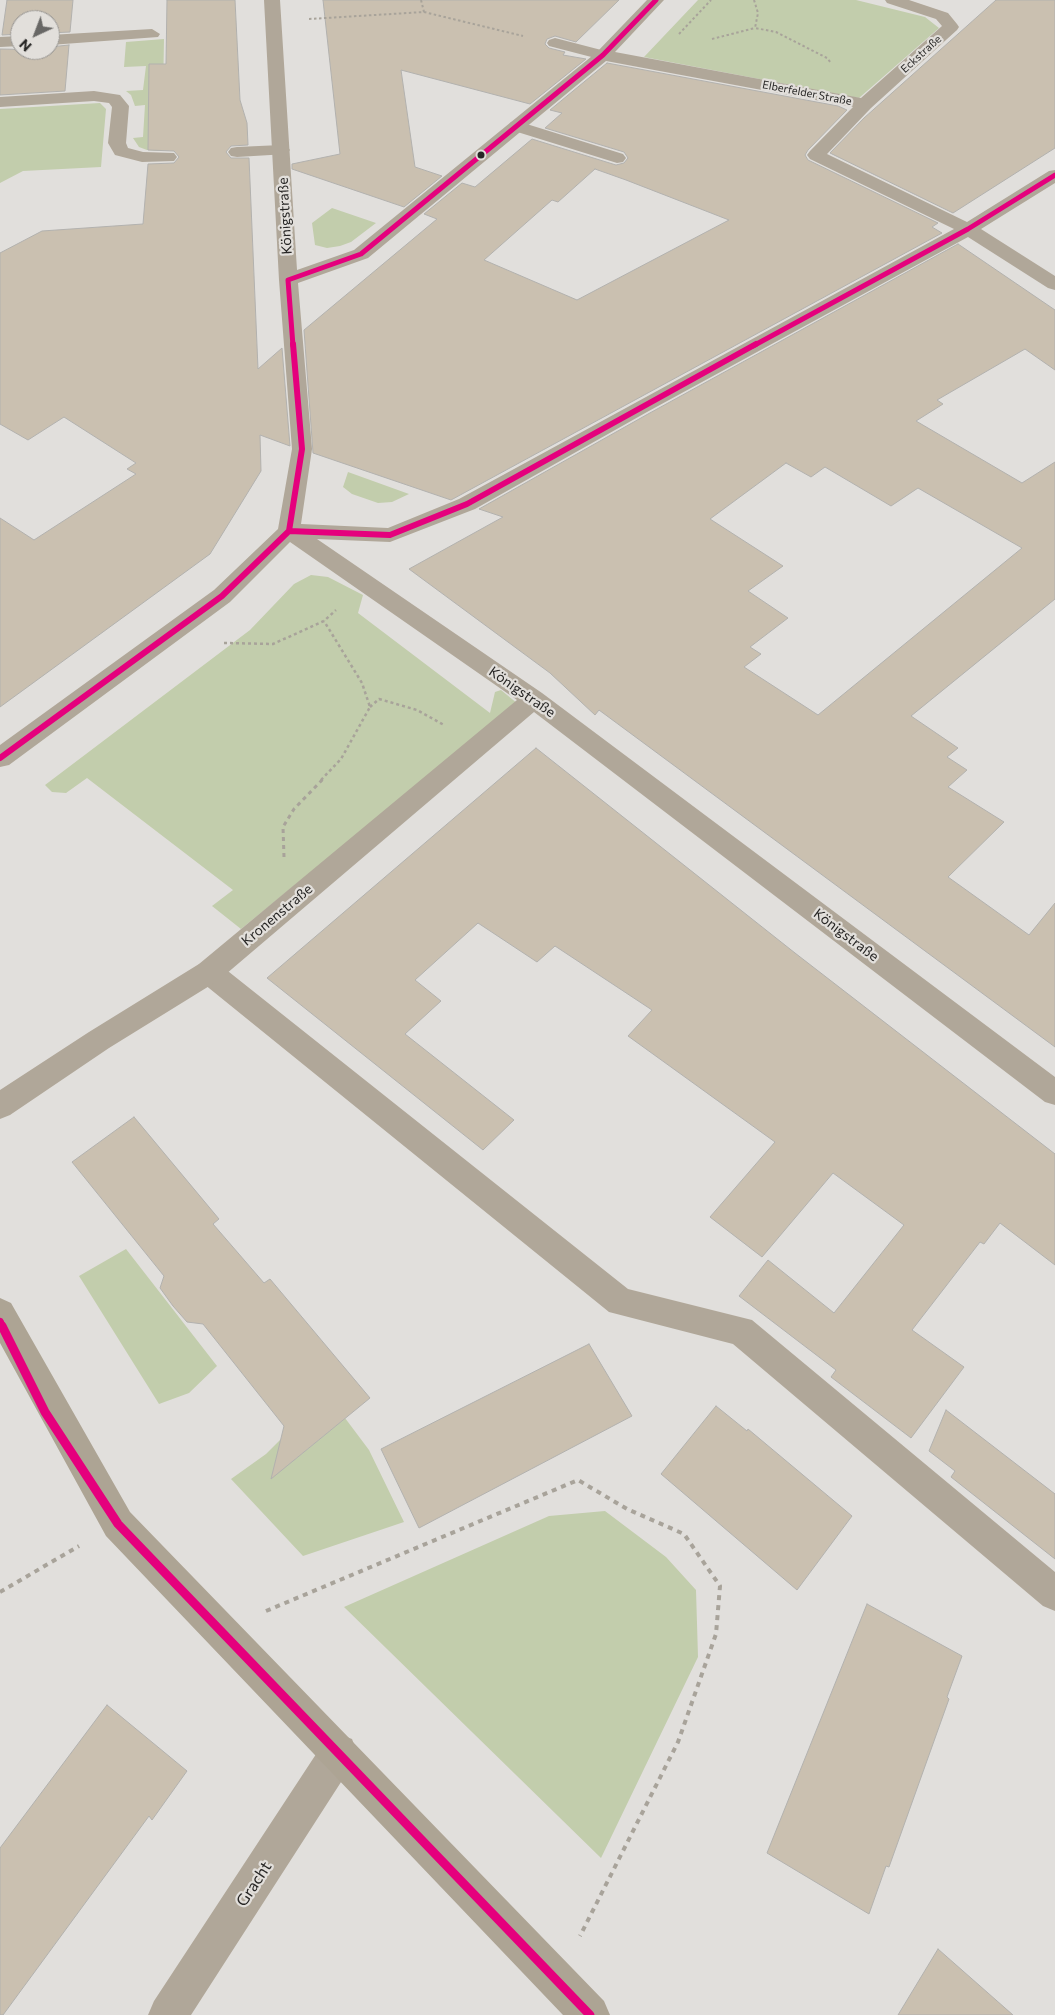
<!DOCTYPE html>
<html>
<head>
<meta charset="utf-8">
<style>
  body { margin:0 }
  #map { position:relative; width:1055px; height:2015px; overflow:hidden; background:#e1dfdc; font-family:Commissioner,sans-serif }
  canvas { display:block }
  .north { position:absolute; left:10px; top:10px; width:50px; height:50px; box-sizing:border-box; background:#e2dfdb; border:1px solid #979592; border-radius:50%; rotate:223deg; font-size:14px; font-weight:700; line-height:20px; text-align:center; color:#272625 }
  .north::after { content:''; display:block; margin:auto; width:18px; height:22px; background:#686765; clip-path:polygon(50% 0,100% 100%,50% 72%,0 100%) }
</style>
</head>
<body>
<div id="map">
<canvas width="1055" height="2015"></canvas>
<div class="north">N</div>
</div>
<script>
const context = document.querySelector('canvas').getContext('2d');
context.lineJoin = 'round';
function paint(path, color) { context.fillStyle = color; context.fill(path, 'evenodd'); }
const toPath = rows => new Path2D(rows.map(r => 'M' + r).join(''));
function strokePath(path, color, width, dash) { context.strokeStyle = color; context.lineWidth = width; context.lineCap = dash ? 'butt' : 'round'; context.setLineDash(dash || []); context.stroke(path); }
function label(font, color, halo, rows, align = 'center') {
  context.font = font + ' Commissioner,sans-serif'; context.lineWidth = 4.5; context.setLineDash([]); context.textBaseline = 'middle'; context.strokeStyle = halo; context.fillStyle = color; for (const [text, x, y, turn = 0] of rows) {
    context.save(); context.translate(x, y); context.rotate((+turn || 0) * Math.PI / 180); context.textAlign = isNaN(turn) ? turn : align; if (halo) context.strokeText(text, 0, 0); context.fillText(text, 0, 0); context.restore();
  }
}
paint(toPath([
  [698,0,856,0,925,17,939,28,859,98,644,57],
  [164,39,162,151,147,150,139,147,133,138,143,137,145,105,135,106,131,95,126,91,143,90,146,66,124,67,126,42],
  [100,103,106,109,101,167,23,171,0,183,0,109],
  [332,208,376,223,351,242,340,246,327,248,315,245,312,223],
  [348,472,409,494,392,502,378,503,352,494,343,487],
  [311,575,328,577,363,595,358,613,490,713,495,692,501,690,518,704,241,929,212,906,233,890,87,778,66,793,52,792,45,785,250,630,294,584],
  [126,1249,217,1366,189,1393,159,1404,79,1276],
  [345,1418,369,1450,404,1522,303,1556,231,1479,266,1454,280,1440,295,1459],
  [605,1511,666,1557,696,1590,698,1657,601,1858,344,1607,549,1516]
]), '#c2cdac');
const building = toPath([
  [7,0,73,0,70,32,50,33,50,20,20,20,20,34,2,35,7,0],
  [167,0,235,0,240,100,247,123,248,145,231,146,226,152,231,158,249,158,258,369,282,348,290,446,260,435,261,471,210,554,0,707,0,518,34,540,136,474,127,469,136,463,64,417,28,440,0,424,0,253,42,231,143,224,148,164,174,163,179,157,174,151,148,150,149,64,166,64,167,0],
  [323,0,619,0,576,42,555,36,547,39,545,44,549,48,565,52,563,55,586,59,530,104,401,70,415,167,442,176,404,207,292,169,292,164,340,154,323,0],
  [996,0,1055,0,1055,148,953,213,830,153,864,118,996,0],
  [69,45,65,91,0,95,0,49,50,50,50,47,69,45],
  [607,63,838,106,847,110,808,150,805,155,808,160,938,223,932,227,942,233,451,500,313,453,304,330,437,219,424,214,462,183,475,187,532,139,616,165,624,163,628,158,624,152,545,128,562,113,550,110,607,63],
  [595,169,626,180,729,220,577,300,484,260,552,200,558,202,595,169],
  [958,244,1055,310,1055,370,1025,349,937,400,943,404,916,421,1022,483,1055,462,1055,599,911,716,958,748,947,757,967,770,948,787,1004,822,948,877,1029,935,1055,903,1055,1047,599,710,595,715,550,673,409,569,503,517,479,509,648,414,958,244],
  [786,463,811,477,825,467,891,506,918,488,1022,548,818,715,744,667,761,654,750,647,788,618,748,591,783,566,710,519,786,463],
  [536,748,795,953,1055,1154,1055,1265,1000,1223,984,1244,980,1242,912,1330,964,1367,911,1438,831,1377,836,1370,739,1296,768,1260,834,1313,904,1225,833,1173,762,1257,710,1217,775,1142,628,1036,652,1010,555,946,537,962,478,923,415,980,441,1001,405,1034,514,1120,483,1150,267,978,536,748],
  [134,1117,219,1219,213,1224,264,1283,270,1279,370,1398,271,1479,284,1426,203,1324,187,1322,173,1306,160,1288,164,1276,72,1162,134,1117],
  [589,1344,632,1416,419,1528,381,1449,589,1344],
  [716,1406,747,1431,748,1429,852,1516,797,1590,661,1474,716,1406],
  [946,1410,1055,1494,1055,1559,951,1477,955,1471,929,1451,946,1410],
  [867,1604,962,1656,947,1697,949,1699,889,1867,886,1866,869,1914,767,1853,867,1604],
  [107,1705,187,1771,152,1820,149,1816,3,2015,0,2015,0,1848,107,1705],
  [938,1949,1013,2015,898,2015,938,1949]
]);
paint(building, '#cac0b0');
strokePath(building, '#b2b1ae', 1);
strokePath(toPath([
  [754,0,758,13,755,28,776,32,827,58,831,63],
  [424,12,523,36],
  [309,19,424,12,421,0],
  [679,34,711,0],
  [712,39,755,28]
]), '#a8a39a', 2, [2.5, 2.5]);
strokePath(toPath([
  [224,643,273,644,324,621,336,610],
  [370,707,379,699,417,710,444,725],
  [321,780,341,759,370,707,362,683,324,621]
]), '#a8a39a', 2.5, [3, 3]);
strokePath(toPath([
  [284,857,283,827,294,809,323,779]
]), '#a8a39a', 3, [4, 4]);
strokePath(toPath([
  [0,1592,79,1546],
  [266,1611,578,1480,627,1509,684,1534,720,1586,716,1634,678,1742,580,1936]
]), '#a8a39a', 4, [5, 5]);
paint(toPath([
  [152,29,160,34,158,37,50,45,50,35,152,29],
  [20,36,20,46,0,47,0,37,20,36],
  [555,38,609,52,611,55,603,60,549,46,547,43,549,40,555,38],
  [94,91,120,95,129,106,126,143,128,148,143,152,174,153,177,157,174,161,142,162,115,155,108,143,112,107,109,103,94,101,0,107,0,97,94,91],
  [517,121,623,154,626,158,623,162,617,163,511,130,508,126,511,122,517,121],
  [281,145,287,146,290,150,287,154,237,157,231,156,228,152,231,148,237,147,281,145],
  [209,961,219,964,628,1289,752,1320,1055,1572,1055,1611,1043,1606,733,1344,609,1312,199,980,195,972,199,964,209,961]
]), '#b0a799');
paint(toPath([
  [264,0,280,0,297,270,354,250,597,52,647,0,664,0,615,52,861,98,942,26,936,19,887,3,885,0,909,0,948,13,957,24,959,27,957,30,871,108,827,154,967,222,1049,171,1055,170,1055,183,981,229,1055,276,1055,290,1048,288,968,237,647,412,475,509,390,542,317,539,542,693,1055,1077,1055,1105,1045,1102,534,712,219,980,109,1048,10,1115,0,1119,0,1090,89,1032,199,964,517,700,290,542,230,602,9,765,0,767,0,745,214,590,278,529,292,449,279,280,264,0],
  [606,61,853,107,810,151,807,155,810,159,954,229,459,499,388,528,301,524,312,449,298,283,368,258,606,61],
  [339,1734,352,1739,357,1752,352,1765,191,2015,148,2015,154,2001,326,1739,339,1734]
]), '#b0a799');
paint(toPath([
  [0,1298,11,1303,130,1512,604,2001,610,2015,563,2015,106,1536,0,1343,0,1298]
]), '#ada494');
strokePath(toPath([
  [293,346,288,280,361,254,603,55,656,0],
  [753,346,968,229,1055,175]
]), '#e5007d', 5);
strokePath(toPath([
  [289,531,390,535,467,504,756,344],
  [289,531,302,449,293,344],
  [0,758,222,596,289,531]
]), '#e5007d', 6);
strokePath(toPath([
  [0,1322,2,1327]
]), '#e5007d', 8);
strokePath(toPath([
  [2,1326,45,1412,118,1524,590,2015]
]), '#e5007d', 9);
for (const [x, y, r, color] of [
  [481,155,4.5,"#272625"]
]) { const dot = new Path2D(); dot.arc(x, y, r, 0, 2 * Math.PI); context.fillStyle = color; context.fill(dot); strokePath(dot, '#e2dfdb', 2); }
label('11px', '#272625', '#e2dfdb', [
  ["Eckstraße",921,54,-42],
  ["Elberfelder Straße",807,93,11]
]);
label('14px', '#272625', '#e2dfdb', [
  ["Königstraße",285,216,-93],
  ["Königstraße",522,692,35],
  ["Kronenstraße",277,915,-40],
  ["Königstraße",846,935,37]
]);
label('16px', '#272625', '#e2dfdb', [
  ["Gracht",254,1884,-57]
]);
</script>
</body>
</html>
